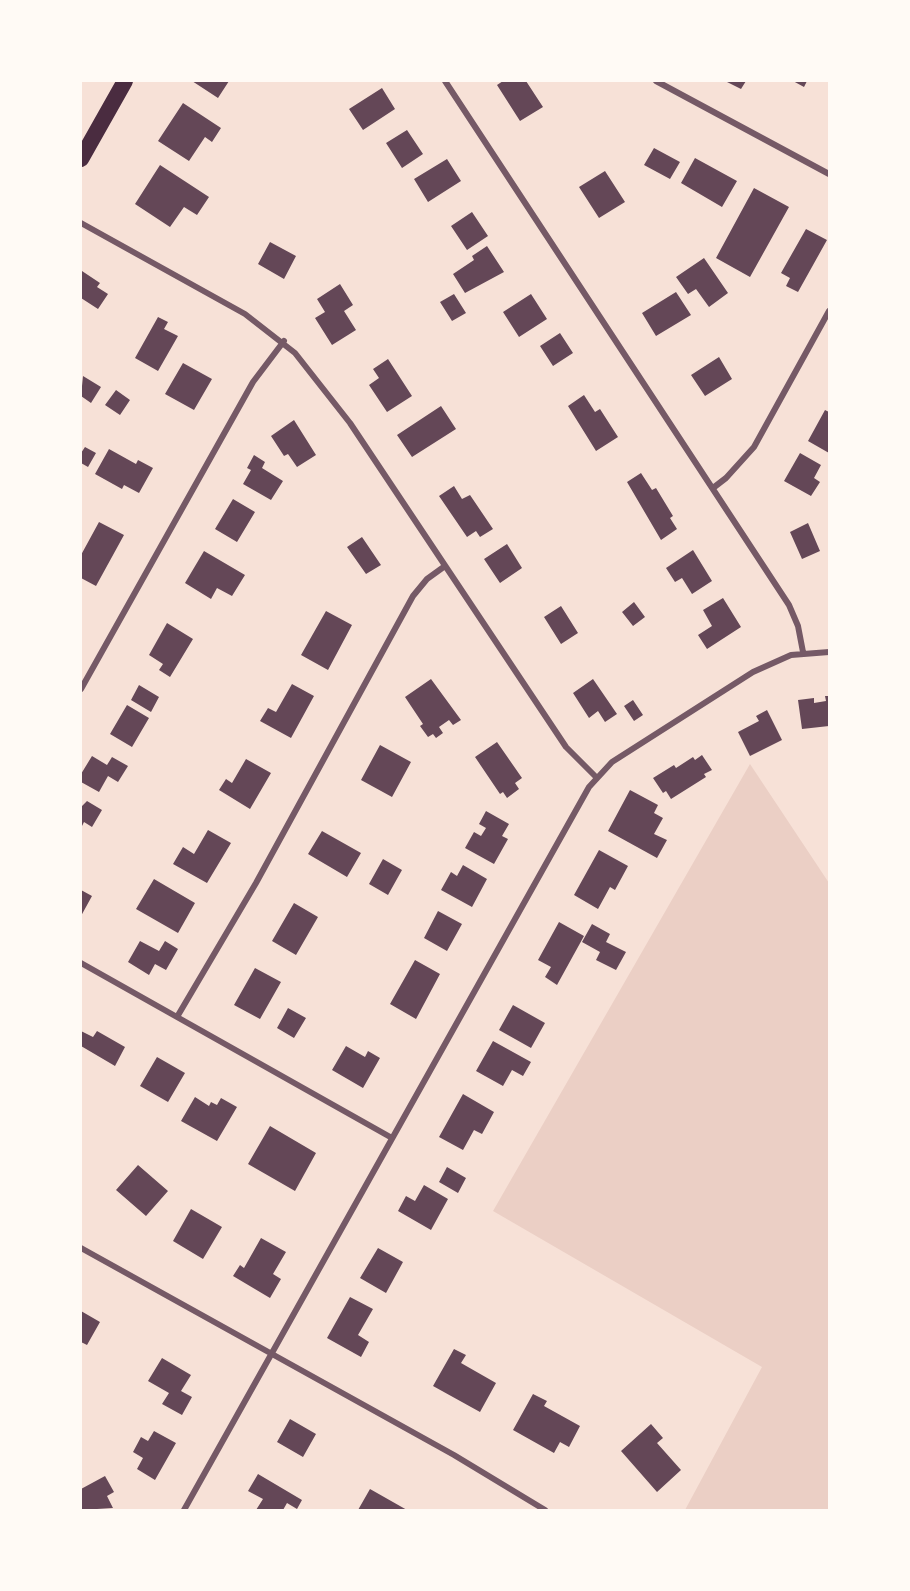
<!DOCTYPE html>
<html>
<head>
<meta charset="utf-8">
<style>
  body { margin:0 }
  #map { position:relative; width:910px; height:1591px; overflow:hidden; background:#f7e1d7; font-family:Inter,sans-serif }
  canvas { display:block }
  .frame { position:absolute; inset:0; border:82px solid #fffaf5; pointer-events:none }
</style>
</head>
<body>
<div id="map">
<canvas width="910" height="1591"></canvas>
<div class="frame"></div>
</div>
<script>
const context = document.querySelector('canvas').getContext('2d');
context.lineJoin = 'round';
function paint(path, color) { context.fillStyle = color; context.fill(path, 'evenodd'); }
const toPath = rows => new Path2D(rows.map(r => 'M' + r).join(''));
function strokePath(path, color, width, dash) { context.strokeStyle = color; context.lineWidth = width; context.lineCap = dash ? 'butt' : 'round'; context.setLineDash(dash || []); context.stroke(path); }
paint(toPath([
  [750,764,829,883,829,1510,685,1510,762,1367,493,1211]
]), '#ebcfc5');
paint(toPath([
  [192,81,229,81,218,98],
  [503,81,526,81,543,107,520,121,497,85],
  [725,81,746,81,741,89],
  [793,81,807,81,804,87],
  [382,88,395,109,363,130,349,109],
  [183,103,221,128,212,142,205,137,189,161,158,141],
  [407,130,423,154,402,168,386,143],
  [654,148,680,162,670,179,644,165],
  [695,158,737,181,722,207,681,183],
  [447,159,461,181,428,202,414,179],
  [160,165,209,197,197,215,184,207,170,227,135,204],
  [605,171,625,202,599,218,579,187],
  [754,188,789,207,750,277,716,258],
  [472,212,488,236,467,250,451,226],
  [806,229,827,240,798,292,786,286,790,278,781,273],
  [270,242,296,256,284,279,258,264],
  [487,246,504,272,465,293,453,274,474,260,472,256],
  [704,258,728,293,709,307,696,289,688,294,676,277],
  [82,271,100,283,97,287,108,294,98,309,81,298],
  [340,284,353,305,344,311,356,330,332,345,315,318,325,312,317,299],
  [676,292,691,315,656,336,642,313],
  [454,294,466,313,452,321,440,302],
  [531,294,547,319,519,337,503,312],
  [158,317,168,322,164,329,178,336,158,371,135,358],
  [560,333,573,353,553,366,540,346],
  [719,357,732,379,705,396,691,375],
  [388,359,412,396,387,412,369,385,379,378,373,369],
  [183,363,212,379,194,410,165,394],
  [83,376,101,387,91,403,81,396],
  [116,390,130,400,120,415,105,405],
  [584,395,595,412,600,409,618,437,596,451,568,406],
  [441,406,456,429,412,457,397,435],
  [825,410,829,412,829,453,808,441],
  [294,420,316,455,297,467,288,454,284,456,271,436],
  [85,447,96,453,88,467,81,463,81,453],
  [109,449,136,464,138,460,153,468,139,493,124,485,122,489,95,474],
  [800,453,821,465,814,478,820,482,811,496,784,481],
  [254,455,265,462,262,468,283,481,271,500,243,484,251,470,247,468],
  [641,473,652,490,656,488,673,516,670,518,677,529,661,540,627,482],
  [454,486,462,499,470,495,493,529,480,537,476,531,467,537,439,496],
  [233,499,255,512,237,542,215,529],
  [99,522,124,535,96,586,81,578,81,555],
  [808,523,820,551,802,559,790,532],
  [362,537,381,565,366,574,347,547],
  [507,544,522,568,500,583,484,559],
  [693,550,712,581,692,594,682,578,675,582,666,568],
  [204,551,245,575,232,596,217,588,211,599,185,583],
  [723,598,741,627,707,649,698,635,712,626,703,610],
  [634,602,645,617,633,626,622,612],
  [561,606,578,633,561,644,544,617],
  [326,611,352,625,328,670,301,655],
  [167,623,193,639,170,677,159,670,163,664,149,655],
  [431,679,461,720,453,725,449,720,439,727,443,733,436,738,433,734,428,737,420,726,423,724,405,697],
  [593,679,617,714,605,722,598,711,589,718,573,693],
  [292,684,314,696,291,738,260,721,268,708,276,712],
  [139,685,159,697,151,712,131,700],
  [825,696,829,696,829,726,802,729,798,700,814,698,814,703,826,701],
  [633,700,643,715,634,721,624,706],
  [127,705,149,718,132,747,110,734],
  [767,710,782,740,750,756,738,732,759,721,756,716],
  [497,742,522,778,515,783,519,789,507,798,503,792,500,794,475,757],
  [380,745,411,762,392,797,361,780],
  [702,755,712,770,704,774,706,777,671,799,666,791,663,793,653,778,674,765,676,768,693,757,695,760],
  [92,756,107,765,112,757,128,766,118,782,108,776,99,792,81,782,81,774],
  [246,759,271,773,250,809,219,790,226,779,232,783],
  [630,790,658,805,654,813,663,818,654,834,667,840,657,858,608,831],
  [87,801,102,810,92,827,84,822,81,828,81,807],
  [486,811,509,824,502,836,508,839,494,864,465,848,474,832,481,836,486,828,479,824],
  [208,830,231,843,207,883,173,864,183,847,194,854],
  [322,831,361,853,347,877,308,854],
  [599,850,628,866,615,890,610,887,598,909,574,895],
  [383,859,402,870,388,895,369,884],
  [463,865,487,879,472,907,441,890,451,872,457,876],
  [154,879,195,903,178,933,136,909],
  [81,890,92,896,81,916],
  [294,903,318,917,296,955,272,941],
  [438,911,462,924,447,951,424,938],
  [559,922,584,936,557,985,545,977,551,967,538,960],
  [592,924,610,934,606,942,626,952,616,970,596,960,600,952,582,942],
  [140,941,159,951,165,941,178,949,166,970,155,964,149,975,128,962],
  [415,960,440,974,416,1019,390,1004],
  [255,968,281,982,260,1019,234,1005],
  [513,1005,545,1023,531,1048,499,1030],
  [288,1008,306,1018,294,1038,277,1028],
  [81,1031,93,1037,97,1031,125,1047,115,1066,81,1046],
  [493,1041,531,1062,523,1076,512,1070,503,1086,476,1071],
  [346,1046,365,1057,368,1051,380,1058,363,1088,332,1070],
  [157,1057,185,1073,168,1102,140,1086],
  [463,1094,494,1112,482,1134,474,1130,463,1150,439,1137],
  [195,1097,209,1106,211,1102,217,1105,221,1098,237,1107,217,1141,181,1121],
  [270,1126,316,1153,295,1191,248,1164],
  [138,1165,168,1191,146,1216,116,1190],
  [447,1167,466,1178,458,1193,439,1182],
  [424,1185,448,1199,431,1230,398,1211,406,1196,415,1201],
  [191,1209,222,1227,203,1259,173,1241],
  [261,1238,286,1252,273,1274,281,1279,270,1298,233,1276,240,1265,244,1268],
  [378,1248,403,1262,386,1293,360,1278],
  [350,1297,373,1309,358,1335,369,1342,361,1357,327,1338],
  [81,1311,100,1322,87,1345,81,1342],
  [454,1349,466,1355,461,1363,496,1383,480,1412,433,1386],
  [162,1358,191,1375,181,1391,192,1397,182,1415,162,1404,169,1393,148,1381],
  [533,1394,547,1401,544,1406,580,1426,569,1447,560,1442,554,1453,513,1430],
  [290,1419,316,1434,303,1457,277,1442],
  [651,1424,663,1438,657,1443,681,1470,657,1492,621,1451],
  [154,1431,176,1443,155,1480,137,1469,143,1458,133,1452,141,1437,148,1441],
  [258,1474,302,1500,297,1509,287,1503,283,1510,256,1510,263,1499,248,1491],
  [105,1476,114,1492,107,1496,113,1508,81,1510,81,1489],
  [370,1489,407,1510,358,1510]
]), '#644757');
strokePath(toPath([
  [445,81,789,605,798,626,803,652],
  [656,81,829,174],
  [81,223,245,314,295,353,350,423,566,747,596,777],
  [713,488,726,478,754,447,829,311],
  [81,689,253,382,284,341],
  [81,963,392,1138],
  [177,1017,256,883,413,596,427,579,445,566],
  [81,1248,454,1455,545,1510],
  [184,1510,589,787,612,762,753,672,791,655,829,652]
]), '#755966', 6);
strokePath(toPath([
  [81,159,125,81]
]), '#4a2c40', 16);
</script>
</body>
</html>
